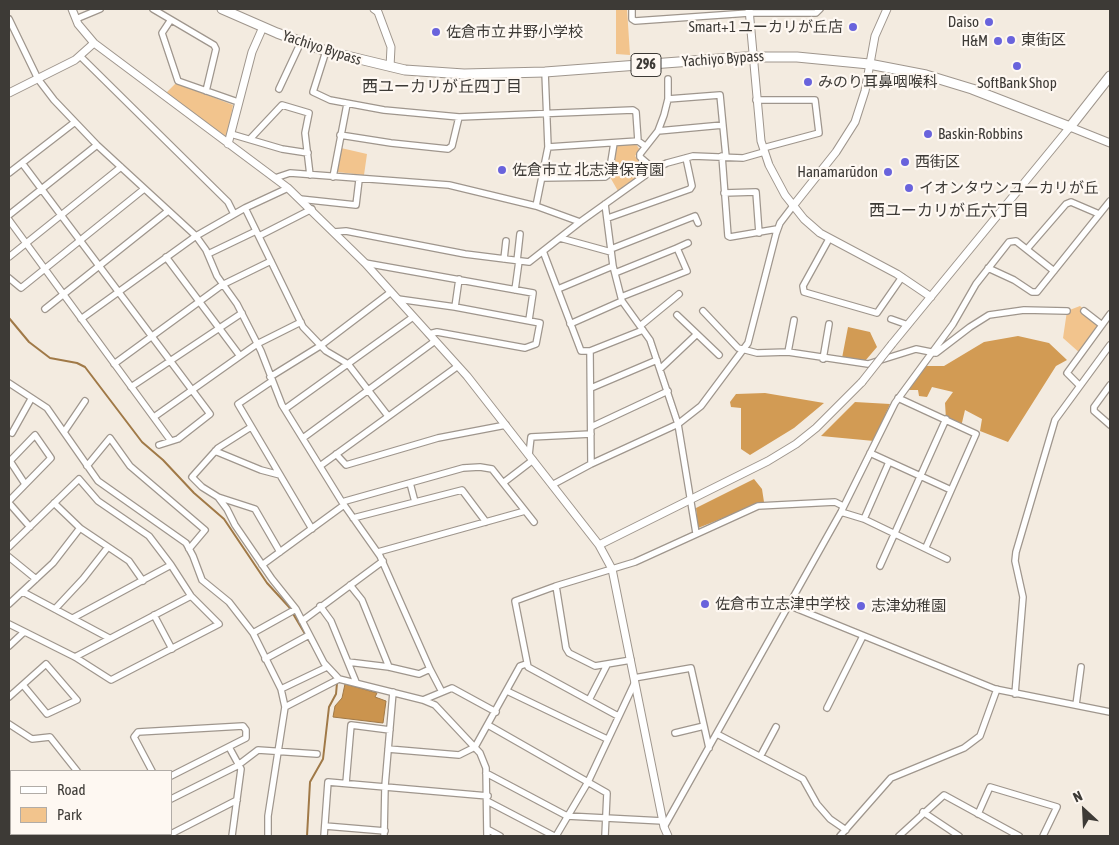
<!DOCTYPE html>
<html>
<head>
<meta charset="utf-8">
<style>
  body { margin:0 }
  #map { position:relative; width:1119px; height:845px; overflow:hidden; background:#f3ebe0; font-family:"Asap Condensed",sans-serif }
  canvas { display:block }
  .frame { position:absolute; inset:0; border:10px solid #3d3a36; pointer-events:none }
  .legend { position:absolute; left:10px; top:770px; width:162px; height:65px; box-sizing:border-box; background:#fef8f2; border:1px solid #b1aca7; margin:0; padding:6px 9px; list-style:none; font-size:15px; color:#3d3a36 }
  .legend li { display:flex; align-items:center; gap:10px; height:25px }
  .legend b { width:25px; border:1px solid #b1aca7 }
  .north { position:absolute; left:1059px; top:785px; width:50px; height:50px; -webkit-text-stroke:4px #fef8f2; paint-order:stroke; rotate:335deg; font-size:14px; font-weight:700; line-height:20px; text-align:center; color:#3d3a36 }
  .north::after { content:''; display:block; margin:auto; width:18px; height:22px; background:#3d3a36; clip-path:polygon(50% 0,100% 100%,50% 72%,0 100%) }
</style>
</head>
<body>
<div id="map">
<canvas width="1119" height="845"></canvas>
<div class="frame"></div>
<ul class="legend">
<li><b style="height:6px;background:#fff"></b>Road</li>
<li><b style="height:14px;background:#f2c48d"></b>Park</li>
</ul>
<div class="north">N</div>
</div>
<script>
const context = document.querySelector('canvas').getContext('2d');
context.lineJoin = 'round';
function paint(path, color) { context.fillStyle = color; context.fill(path, 'evenodd'); }
const toPath = rows => new Path2D(rows.map(r => 'M' + r).join(''));
function strokePath(path, color, width, dash) { context.strokeStyle = color; context.lineWidth = width; context.lineCap = dash ? 'butt' : 'round'; context.setLineDash(dash || []); context.stroke(path); }
function label(font, color, halo, rows, align = 'center') {
  context.font = font + ' "Asap Condensed","Noto Sans JP",sans-serif'; context.lineWidth = 4.5; context.setLineDash([]); context.textBaseline = 'middle'; context.strokeStyle = halo; context.fillStyle = color; for (const [text, x, y, turn = 0] of rows) {
    context.save(); context.translate(x, y); context.rotate((+turn || 0) * Math.PI / 180); context.textAlign = isNaN(turn) ? turn : align; if (halo) context.strokeText(text, 0, 0); context.fillText(text, 0, 0); context.restore();
  }
}
paint(toPath([
  [616,9,627,9,630,55,616,54],
  [176,83,233,105,227,139,165,94],
  [636,144,640,150,635,156,649,170,618,191,610,177,616,145],
  [341,148,367,154,364,175,337,172],
  [1080,306,1102,325,1081,354,1063,338,1067,311]
]), '#f2c48d');
paint(toPath([
  [848,327,870,332,877,347,865,361,842,358],
  [1018,336,1049,343,1067,360,1056,366,1008,442,980,431,982,419,965,410,961,427,946,419,945,403,953,392,932,387,927,397,919,396,918,390,908,390,923,366,944,366,984,342],
  [765,393,824,403,794,428,750,455,741,449,741,408,731,407,730,402,736,394],
  [855,402,890,404,874,441,821,436],
  [754,479,762,489,764,502,698,528,696,508]
]), '#d29b54');
const water = toPath([
  [345,684,377,693,375,697,386,701,383,723,333,717,335,706,342,698,345,684]
]);
paint(water, '#cb944e');
strokePath(water, '#a07947', 1);
strokePath(toPath([
  [9,318,29,342,50,358,77,363,85,367,142,442,163,460,194,493,224,519,267,583,289,607,311,644],
  [393,695,413,700],
  [307,836,310,782,323,759,329,707,336,694,337,683]
]), '#a07947', 2);
const minor = toPath([
  [153,9,214,45,216,49,206,91],
  [632,9,632,19,635,21,749,13,816,13,820,9],
  [9,19,38,79,54,100,97,145,196,236,206,250,217,276,237,304,261,351,282,405,342,502,380,556,430,669,442,692],
  [76,19,100,9],
  [170,21,162,33,178,81,238,102],
  [326,51,313,92,330,100,384,110,459,117,633,110,636,112,638,141,645,146],
  [81,57,228,202,234,214],
  [279,89,301,42],
  [668,99,720,95,726,157],
  [756,100,815,100,819,133,763,148],
  [658,131,723,125],
  [231,134,282,149,308,153],
  [340,135,391,143,448,149,452,146,459,117],
  [250,139,282,105,309,113,305,133,310,175],
  [548,147,638,141],
  [722,156,728,236,730,237,777,229],
  [22,163,210,414,178,439,159,445],
  [654,169,640,157,640,154,658,131,664,115,668,99,668,79],
  [9,173,75,122],
  [333,177,347,104],
  [275,178,290,173,449,185,536,206,580,222],
  [542,178,605,177,609,174,614,143],
  [724,193,756,192,759,233],
  [300,199,356,205,359,180],
  [605,204,613,266,622,301,650,340,678,424,696,533],
  [536,206,548,147,545,72],
  [245,208,303,327,326,351,348,364,388,416],
  [9,215,97,145],
  [608,218,690,189,692,186,686,158],
  [9,220,171,441],
  [334,232,346,231,465,254,529,262,580,222,654,169,667,163,693,156,743,158,764,152],
  [259,236,312,209],
  [560,238,611,252],
  [829,239,803,286,804,292,877,313,902,277],
  [677,248,688,243],
  [611,249,695,216,698,223],
  [1027,249,1066,204,1071,202,1099,214],
  [543,251,581,351,590,351,643,330],
  [208,254,256,231],
  [9,257,121,167],
  [166,257,240,356],
  [504,259,506,241],
  [517,261,520,234],
  [365,263,533,293,529,320],
  [988,268,1014,280,1032,292,1037,292,1110,201],
  [615,273,677,248,687,271,621,297],
  [9,278,21,288,144,189],
  [558,289,613,266],
  [515,290,519,261],
  [398,299,455,307,540,323,536,344,525,348,437,332,429,334],
  [455,307,459,279],
  [45,309,168,211],
  [703,311,738,348,757,353,788,352,868,364,916,349,936,353,970,327,989,315,1024,310,1067,311],
  [1084,311,1102,325],
  [81,319,196,236,245,208,288,188],
  [891,319,908,325],
  [570,324,622,301],
  [640,326,679,294],
  [697,334,719,355],
  [590,351,591,464],
  [788,352,794,320],
  [823,359,829,324],
  [114,364,222,285,271,261],
  [660,369,697,334,677,315],
  [270,377,320,346,391,292],
  [272,381,238,404,312,529],
  [9,383,47,408,98,481,186,543,193,556,202,580,229,602,253,633,281,689,285,707,268,816,268,836],
  [1079,385,1067,373,1110,314],
  [1110,385,1094,407,1094,411,1110,425],
  [131,387,242,313],
  [591,388,657,360],
  [898,398,976,434,926,547],
  [285,409,413,317],
  [154,417,257,344,301,322],
  [251,427,218,448,192,477,202,487,218,497,227,509,235,525,272,579,296,609,324,663,339,679,423,700,435,705,480,753,486,768,487,836],
  [591,427,668,391],
  [64,432,85,401],
  [12,433,31,399],
  [303,438,435,341],
  [215,451,261,470,280,475],
  [870,453,951,490],
  [336,454,346,465,438,438,506,425],
  [529,455,531,437,591,434],
  [87,466,110,438,130,466,205,530,189,549],
  [320,466,458,366],
  [410,483,415,502],
  [503,483,533,460],
  [552,485,591,464,678,424,701,406,748,343,776,234,780,223,793,206],
  [218,497,255,509,280,552],
  [9,501,51,458,35,435,10,461,25,484],
  [342,502,463,468,480,467,492,469,534,522],
  [9,503,30,527],
  [54,503,80,528],
  [841,512,864,519,947,559],
  [353,518,462,490,486,522],
  [864,519,889,462],
  [9,547,79,479,98,501,149,536,171,565],
  [378,552,525,511],
  [9,557,36,579],
  [262,565,344,505],
  [880,566,946,419],
  [350,585,362,600,389,667],
  [556,586,635,562,758,506,835,502,843,506],
  [23,592,109,638],
  [9,604,53,563,80,528,129,561,143,581],
  [788,605,995,689,1110,712],
  [320,606,331,621,356,682],
  [55,609,83,579,108,547],
  [154,615,172,649],
  [302,621,383,561],
  [9,624,75,657,111,680,219,624,191,596,171,565,73,618],
  [253,633,296,609],
  [9,646,24,632],
  [75,657,191,596],
  [265,659,309,635],
  [348,662,389,667,419,674,430,669],
  [634,678,691,668,709,748],
  [281,689,327,667],
  [507,691,607,739],
  [1015,694,1023,597,1015,561,1016,552,1055,420,1110,345],
  [9,697,46,664,77,700,47,714,23,685],
  [423,700,452,688,496,712],
  [589,700,607,665],
  [1076,705,1081,667],
  [285,707,339,679],
  [827,708,863,636],
  [618,716,528,667,515,601,556,586,566,648,569,653,595,666,631,660],
  [9,724,32,739,50,737,77,771],
  [488,725,607,793,605,836],
  [675,733,704,726],
  [717,734,803,779,817,804,830,819,846,830],
  [229,747,241,769,232,836],
  [388,749,459,755,475,747,520,666,526,664],
  [761,755,776,727],
  [152,771,134,737,138,732,243,726,246,730,246,738,171,776],
  [486,773,567,816,663,821],
  [346,783,351,725,390,730],
  [171,799,237,766,258,750,317,754],
  [487,801,554,836],
  [923,812,959,836],
  [978,814,990,787,1057,807,1043,836],
  [9,822,11,822],
  [325,826,385,831],
  [664,827,841,512,895,403,953,324,976,284,1009,242,1016,241,1054,271],
  [487,829,500,836],
  [17,834,18,836],
  [113,834,114,836],
  [157,834,160,836],
  [100,836,104,834],
  [167,836,237,800],
  [324,836,328,782,488,796],
  [384,836,385,786,393,692],
  [556,836,588,782,635,682],
  [840,836,891,778,964,748,980,736,997,689],
  [899,836,944,795,1019,836]
]);
const tertiary = toPath([
  [72,9,78,24,94,43,288,188,365,263,467,376,599,545,612,569,664,827,668,836],
  [374,9,378,12,391,47,390,67],
  [749,9,761,141,769,165,785,195,804,219,820,233,897,274,931,297],
  [9,93,75,60,94,43],
  [228,144,252,52,263,27],
  [793,206,836,152,855,122,865,91,875,36,887,9],
  [892,344,1070,127,1110,143],
  [599,545,768,461,796,444,816,428,862,382]
]);
const trunk = toPath([
  [222,9,277,33,326,51,405,70,464,74,545,72,745,57,797,57,869,64,926,75,972,89,1070,127,1110,76]
]);
strokePath(minor, '#9f968d', 8);
strokePath(tertiary, '#9f968d', 9);
strokePath(trunk, '#9f968d', 11);
strokePath(minor, '#fff', 5.5);
strokePath(tertiary, '#fff', 7);
strokePath(trunk, '#fff', 9);
const tertiaryBridge = toPath([
  [862,382,892,344]
]);
strokePath(tertiaryBridge, '#9f968d', 9, []);
strokePath(tertiaryBridge, '#fff', 7);
for (const [x, y, r, color] of [
  [989,22,5,"#6963dc"],
  [853,27,5,"#6963dc"],
  [436,32,5,"#6963dc"],
  [1011,40,5,"#6963dc"],
  [998,41,5,"#6963dc"],
  [1017,66,5,"#6963dc"],
  [808,82,5,"#6963dc"],
  [928,134,5,"#6963dc"],
  [905,162,5,"#6963dc"],
  [502,170,5,"#6963dc"],
  [888,172,5,"#6963dc"],
  [909,188,5,"#6963dc"],
  [705,604,5,"#6963dc"],
  [861,606,5,"#6963dc"]
]) { const dot = new Path2D(); dot.arc(x, y, r, 0, 2 * Math.PI); context.fillStyle = color; context.fill(dot); strokePath(dot, '#fef8f2', 2); }
for (const [x, y, w] of [
  [646,65,30]
]) { const box = new Path2D(); box.roundRect(x - w / 2, y - 11.5, w, 23, 4); context.fillStyle = '#fef8f2'; context.fill(box); strokePath(box, '#3d3a36', 1); }
label('bold 14px', '#3d3a36', null, [
  ["296",646,65]
]);
label('15px', '#3d3a36', '#fef8f2', [
  ["Daiso",979,22,"right"],
  ["Smart+1 ユーカリが丘店",843,27,"right"],
  ["佐倉市立 井野小学校",446,32],
  ["東街区",1021,40],
  ["H&M",988,41,"right"],
  ["みのり耳鼻咽喉科",818,82],
  ["SoftBank Shop",1017,83,"center"],
  ["Baskin-Robbins",938,134],
  ["西街区",915,162],
  ["佐倉市立 北志津保育園",512,170],
  ["Hanamarūdon",878,172,"right"],
  ["イオンタウンユーカリが丘",919,188],
  ["佐倉市立志津中学校",715,604],
  ["志津幼稚園",871,606]
], 'left');
label('15px', '#3d3a36', '#fef8f2', [
  ["Yachiyo Bypass",322,48,18],
  ["Yachiyo Bypass",723,59,-4]
]);
label('16px', '#3d3a36', '#fef8f2', [
  ["西ユーカリが丘四丁目",442,87],
  ["西ユーカリが丘六丁目",949,211]
]);
</script>
</body>
</html>
